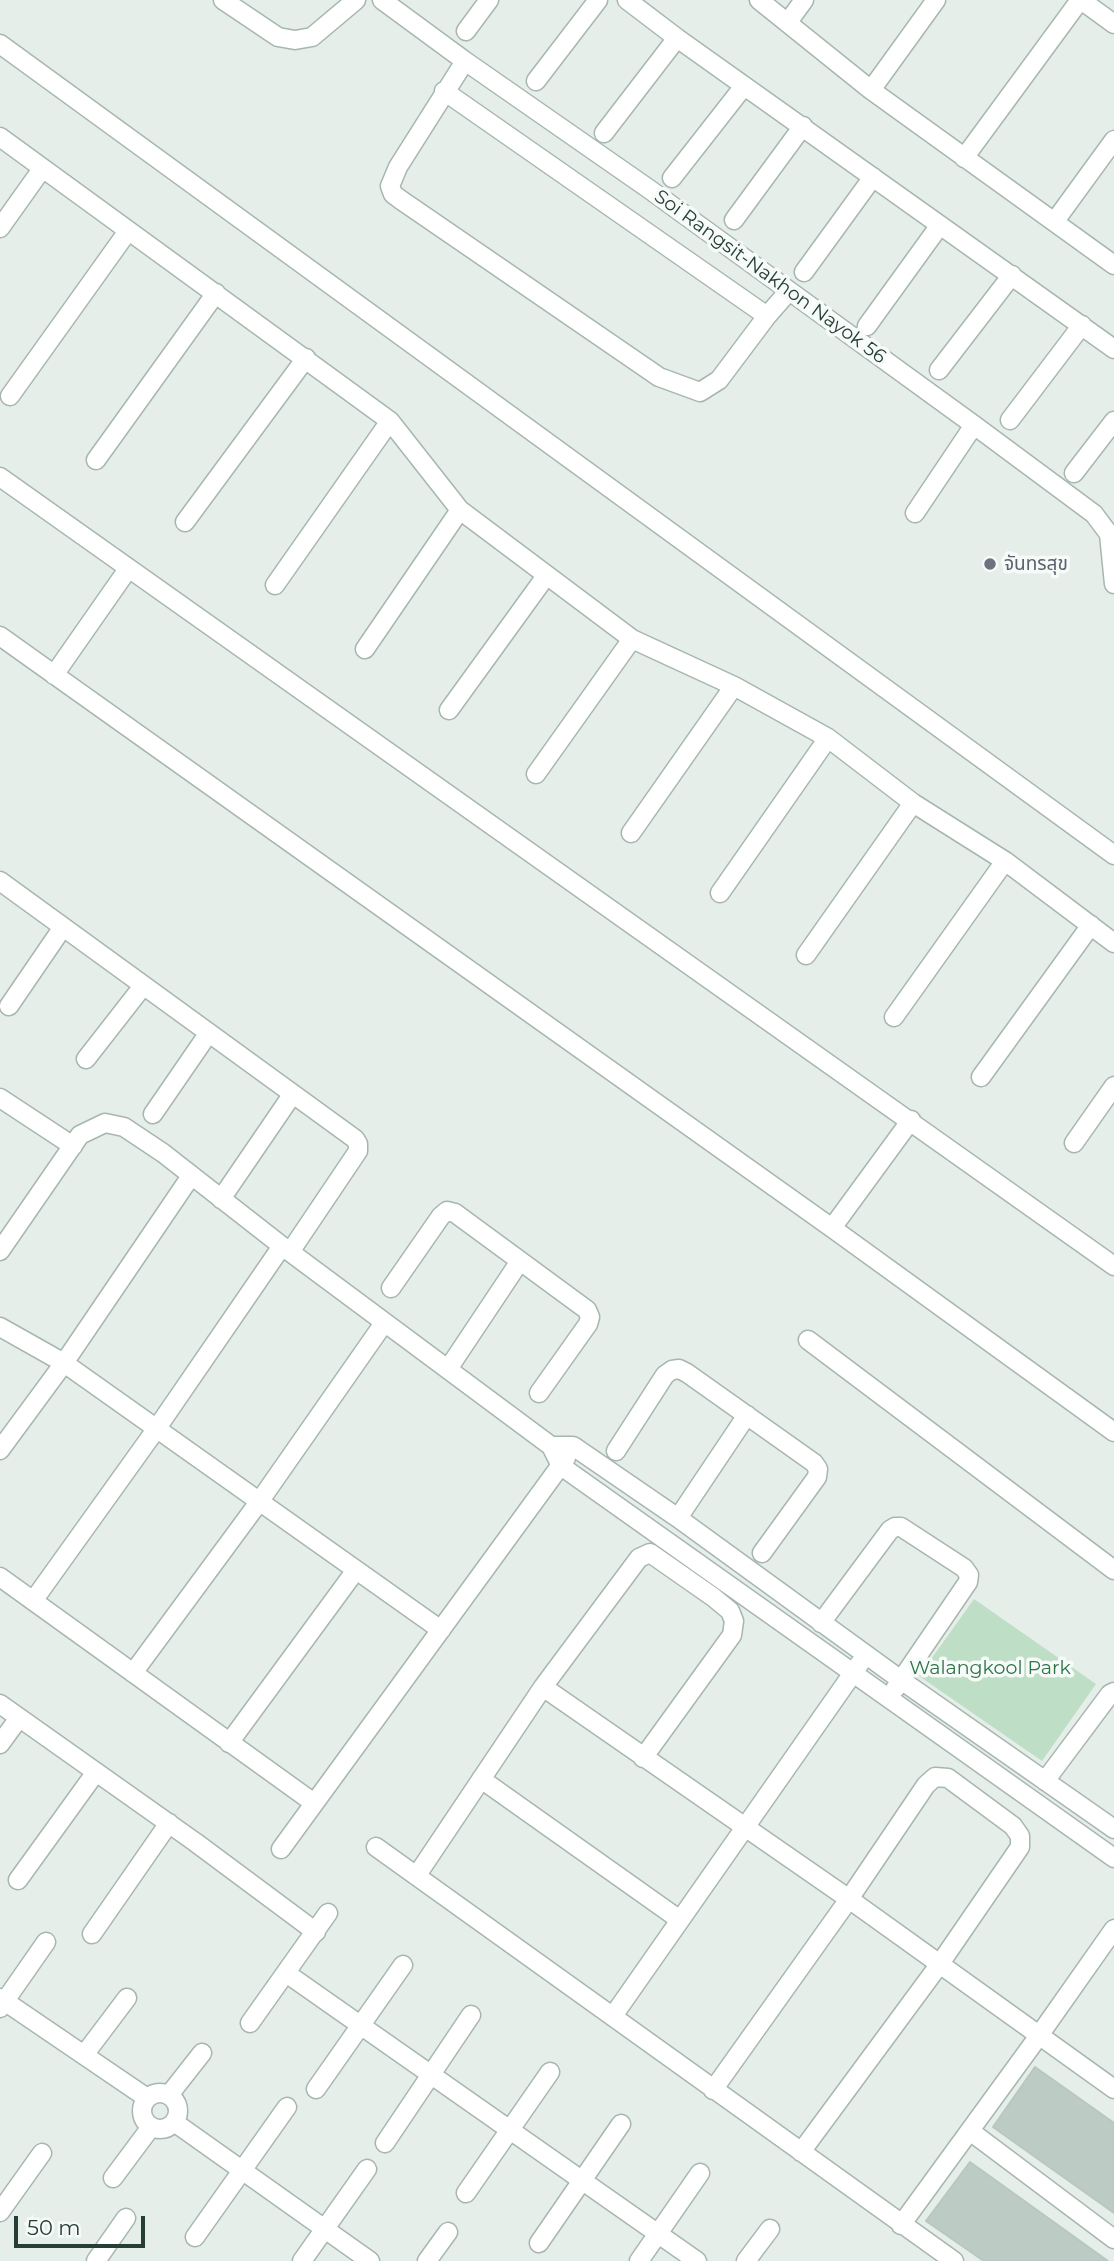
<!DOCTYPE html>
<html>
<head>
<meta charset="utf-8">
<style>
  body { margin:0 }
  #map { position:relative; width:1114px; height:2261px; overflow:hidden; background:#e5eee9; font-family:Montserrat,sans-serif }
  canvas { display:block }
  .scale { position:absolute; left:14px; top:2216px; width:131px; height:32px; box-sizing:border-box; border:4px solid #253f36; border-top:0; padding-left:9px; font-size:21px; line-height:24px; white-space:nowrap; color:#253f36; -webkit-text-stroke:5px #f6faf8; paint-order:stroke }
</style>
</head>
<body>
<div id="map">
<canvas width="1114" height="2261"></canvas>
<div class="scale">50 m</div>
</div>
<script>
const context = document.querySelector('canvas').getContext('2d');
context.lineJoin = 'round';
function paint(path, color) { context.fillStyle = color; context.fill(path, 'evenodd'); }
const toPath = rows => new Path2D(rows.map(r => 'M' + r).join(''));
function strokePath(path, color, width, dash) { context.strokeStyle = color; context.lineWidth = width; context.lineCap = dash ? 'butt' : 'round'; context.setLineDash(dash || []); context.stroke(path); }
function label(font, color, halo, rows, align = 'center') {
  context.font = font + ' Montserrat,"Noto Sans Thai",sans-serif'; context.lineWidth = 7; context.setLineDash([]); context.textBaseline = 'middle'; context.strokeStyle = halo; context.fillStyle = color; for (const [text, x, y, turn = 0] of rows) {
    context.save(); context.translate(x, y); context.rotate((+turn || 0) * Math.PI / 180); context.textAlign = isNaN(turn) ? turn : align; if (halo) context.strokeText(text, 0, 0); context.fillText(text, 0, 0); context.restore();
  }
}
paint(toPath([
  [974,1599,1096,1684,1042,1761,919,1676]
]), '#bfdec6');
const building = toPath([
  [1035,2067,1114,2123,1114,2213,993,2127,1035,2067],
  [970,2162,1108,2261,984,2261,926,2221,970,2162]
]);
paint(building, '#bdcbc5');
strokePath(building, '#b8c7c0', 2);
const minor = toPath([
  [223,0,278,37,295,40,312,37,356,0],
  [382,0,465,61,649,189,974,425,1094,514,1109,534,1114,584],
  [627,0,677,38,1114,349],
  [759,0,871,90,1114,265],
  [1081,0,1114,24],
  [788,22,804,0],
  [466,31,489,0],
  [0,44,1114,855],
  [465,61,398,167,390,186,393,194,401,200,659,377,700,392,719,380,767,316,788,292],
  [536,81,598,0],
  [871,90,936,0],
  [444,91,767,316],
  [604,133,677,38],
  [0,137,390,421,460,510,632,639,734,686,828,738,913,803,1005,861,1114,943],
  [964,158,1080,0],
  [672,178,744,86],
  [734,220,803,126],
  [1055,221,1114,140],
  [0,228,42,169],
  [804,272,873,177],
  [867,326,940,225],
  [939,370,1012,275],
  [10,396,128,231],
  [1010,420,1082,325],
  [96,460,216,293],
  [1074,473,1114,421],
  [0,477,1114,1266],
  [915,513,974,425],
  [185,522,306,358],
  [275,585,390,421],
  [0,636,832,1228,1114,1432],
  [365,649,460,510],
  [54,675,128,569],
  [449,710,546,576],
  [536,774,632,639],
  [631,833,734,686],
  [0,881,355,1139,358,1144,358,1151,290,1252],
  [720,893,828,738],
  [806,955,913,803],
  [9,1006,63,927],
  [894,1017,1005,861],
  [86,1059,143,986],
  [981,1077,1091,925],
  [0,1098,73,1146],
  [153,1114,208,1034],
  [1074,1143,1114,1086],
  [221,1199,292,1095],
  [832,1228,911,1120],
  [0,1251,80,1135,105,1123,124,1127,163,1153,282,1246,551,1446,561,1466,1114,1858],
  [391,1288,441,1216,447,1211,455,1213,587,1310,590,1317,588,1324,539,1393],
  [0,1327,64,1363,441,1630],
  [808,1340,1114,1570],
  [448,1369,520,1261],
  [551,1446,573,1446,678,1518,901,1680,1114,1829],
  [0,1450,64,1363,191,1176],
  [616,1451,665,1375,672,1370,679,1369,687,1373,814,1463,818,1469,817,1477,762,1553],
  [678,1518,747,1415],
  [0,1577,314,1803],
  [33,1601,157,1428,282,1246],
  [821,1623,890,1530,895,1527,901,1527,964,1568,969,1575,968,1582,895,1689],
  [133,1673,259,1502,384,1323],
  [543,1687,849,1899,1114,2089],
  [0,1704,195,1842,316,1932],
  [229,1743,356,1570],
  [0,1744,19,1718],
  [481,1779,680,1920],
  [1045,1781,1110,1694,1114,1692],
  [376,1847,954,2261],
  [281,1849,566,1458],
  [417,1875,543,1687,639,1558,650,1553,713,1597,730,1611,734,1621,732,1635,643,1758],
  [18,1880,96,1772],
  [92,1934,169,1823],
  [286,1973,697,2261],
  [0,1998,147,2098],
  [0,2008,46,1942],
  [613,2016,860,1663],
  [250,2023,328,1913],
  [84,2055,127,1998],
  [316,2089,403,1965],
  [713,2090,849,1899,926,1785,935,1777,948,1778,1013,1826,1020,1836,1020,1847,939,1965,801,2152],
  '142 2111a18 18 0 1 1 36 0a18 18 0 1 1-36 0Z',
  [169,2095,202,2053],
  [174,2122,370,2261],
  [970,2131,1114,2239],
  [385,2143,471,2015],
  [113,2178,151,2127],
  [466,2193,550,2072],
  [0,2212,42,2153],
  [901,2225,1038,2037,1114,1929],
  [195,2237,287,2107],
  [539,2243,621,2124],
  [96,2261,126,2218],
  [302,2261,367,2169],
  [427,2261,448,2232],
  [639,2261,700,2173],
  [746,2261,770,2229]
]);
strokePath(minor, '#a8b6b0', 21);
strokePath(minor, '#fff', 18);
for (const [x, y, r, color] of [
  [990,564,7,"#6b7280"]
]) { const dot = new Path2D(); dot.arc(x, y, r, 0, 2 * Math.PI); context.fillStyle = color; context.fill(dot); strokePath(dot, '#f6faf8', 2.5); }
label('19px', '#253f36', '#f6faf8', [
  ["Soi Rangsit-Nakhon Nayok 56",770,277,36]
]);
label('19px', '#5b616d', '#f6faf8', [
  ["จันทรสุข",1004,564]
], 'left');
label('19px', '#307547', '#f6faf8', [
  ["Walangkool Park",990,1668]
]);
</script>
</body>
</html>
